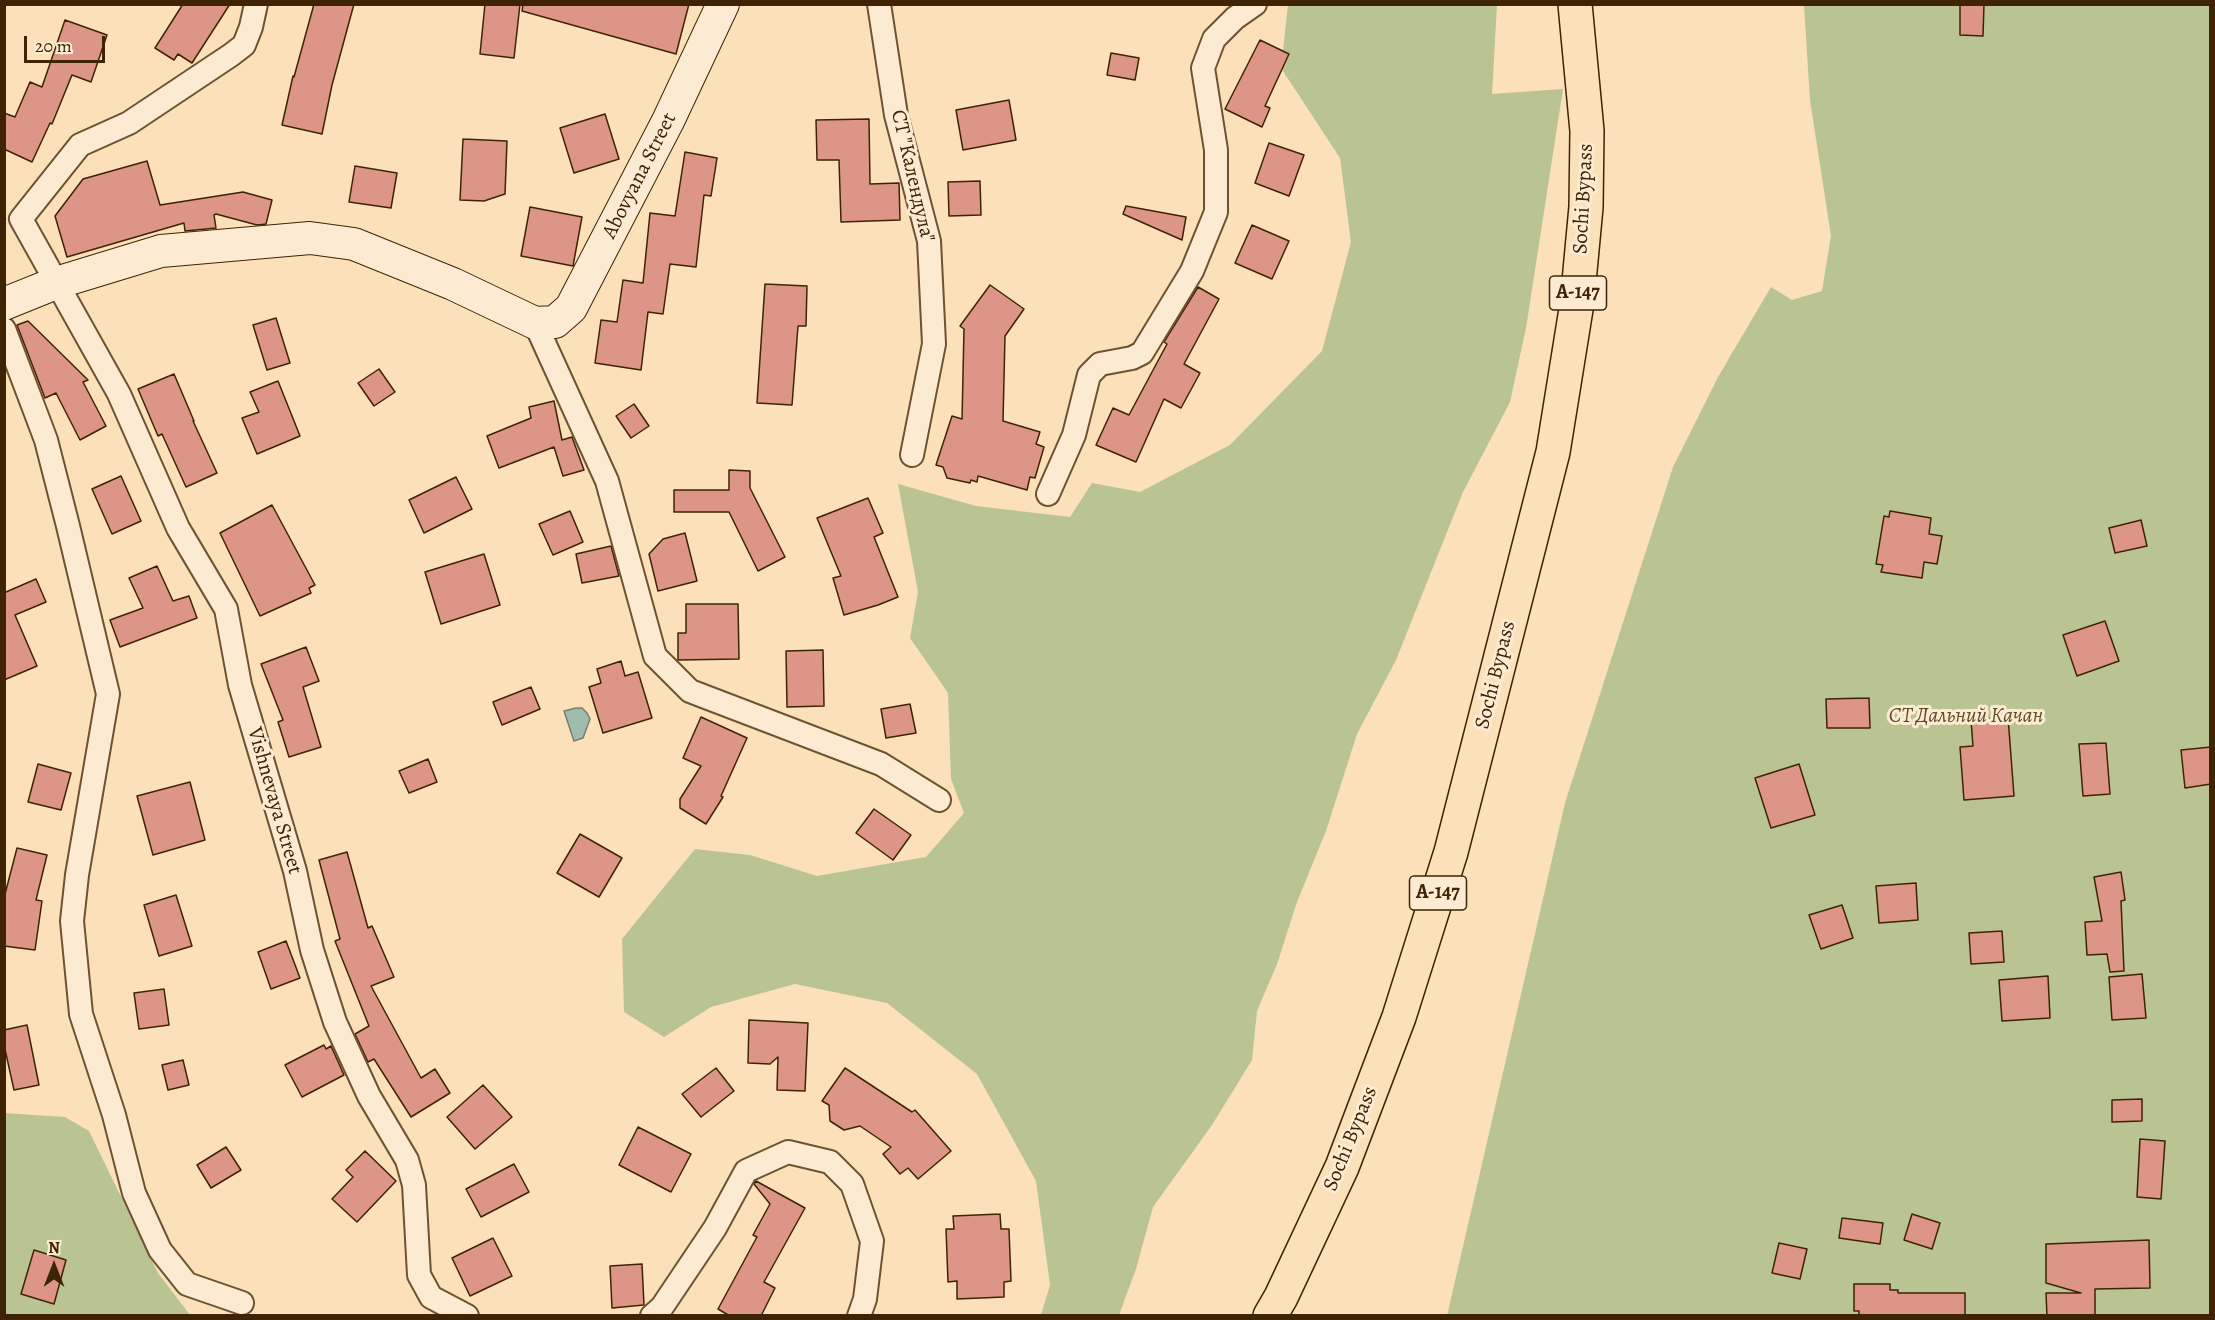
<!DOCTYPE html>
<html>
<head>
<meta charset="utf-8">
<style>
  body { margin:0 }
  #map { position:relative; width:2215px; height:1320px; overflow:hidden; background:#fbe0b9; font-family:Alegreya,serif }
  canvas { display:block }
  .frame { position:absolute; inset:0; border:6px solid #3f2305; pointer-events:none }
  .north { position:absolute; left:24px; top:1236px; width:60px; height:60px; -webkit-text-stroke:4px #fcebd2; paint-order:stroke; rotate:0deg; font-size:16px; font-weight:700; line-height:24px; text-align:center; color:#3f2305 }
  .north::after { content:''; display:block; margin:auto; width:21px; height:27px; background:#3f2305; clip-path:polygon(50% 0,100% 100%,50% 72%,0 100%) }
  .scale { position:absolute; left:24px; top:36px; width:81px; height:27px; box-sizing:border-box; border:3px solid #3f2305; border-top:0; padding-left:8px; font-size:18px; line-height:21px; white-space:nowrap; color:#3f2305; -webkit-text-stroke:4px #fcebd2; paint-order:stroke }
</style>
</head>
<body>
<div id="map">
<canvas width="2215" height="1320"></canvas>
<div class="frame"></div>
<div class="north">N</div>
<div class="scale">20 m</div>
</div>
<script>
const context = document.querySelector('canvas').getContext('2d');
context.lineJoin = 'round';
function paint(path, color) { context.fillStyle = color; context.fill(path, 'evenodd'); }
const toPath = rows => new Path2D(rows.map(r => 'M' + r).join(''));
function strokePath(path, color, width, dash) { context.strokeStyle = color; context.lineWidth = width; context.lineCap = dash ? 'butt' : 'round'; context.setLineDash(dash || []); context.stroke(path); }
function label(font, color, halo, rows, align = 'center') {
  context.font = font + ' Alegreya,serif'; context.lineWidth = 6; context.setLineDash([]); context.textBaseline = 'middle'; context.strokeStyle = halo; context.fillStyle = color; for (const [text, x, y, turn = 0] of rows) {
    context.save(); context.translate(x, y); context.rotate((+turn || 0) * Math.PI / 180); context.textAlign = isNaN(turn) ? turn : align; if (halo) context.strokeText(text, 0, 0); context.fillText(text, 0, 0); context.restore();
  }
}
paint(toPath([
  [1288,5,1497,5,1492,94,1563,89,1526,328,1510,402,1463,492,1396,660,1357,734,1326,831,1297,902,1277,964,1257,1011,1252,1060,1212,1125,1153,1207,1136,1269,1119,1315,1041,1315,1050,1285,1036,1181,977,1074,887,1003,795,984,711,1007,664,1037,624,1012,622,939,695,849,750,855,817,876,926,857,964,813,951,779,948,693,910,638,918,592,898,484,976,506,1070,517,1092,483,1140,492,1230,445,1322,351,1351,242,1340,158,1281,68],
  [1804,5,2210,5,2210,1315,1447,1316,1565,803,1673,467,1718,377,1771,287,1792,300,1822,291,1831,236,1810,100],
  [4,1113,65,1117,89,1131,158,1273,190,1315,5,1315]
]), '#bac392');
const water = toPath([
  [576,708,582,708,587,713,590,719,583,738,574,741,564,711,576,708]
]);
paint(water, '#9fbdaf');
strokePath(water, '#797f6b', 1.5);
const building = toPath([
  [183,4,230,4,192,63,178,54,174,60,155,48,183,4],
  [314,4,354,4,332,85,322,134,282,125,293,76,294,77,314,4],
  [485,4,520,4,514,58,480,54,485,4],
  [523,4,689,4,676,54,522,11,523,4],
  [1960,4,1984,4,1983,36,1960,35,1960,4],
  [65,20,107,35,91,82,72,75,52,124,50,123,32,162,4,149,4,113,15,117,30,82,42,87,65,20],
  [1260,40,1289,54,1265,106,1270,108,1262,127,1225,109,1260,40],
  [1111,53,1139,58,1135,80,1107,75,1111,53],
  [1009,100,1016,140,963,150,956,110,1009,100],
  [605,114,619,159,574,173,560,128,605,114],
  [869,119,870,184,899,183,900,220,841,222,839,160,817,160,816,120,869,119],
  [463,139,507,141,505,194,484,201,460,200,463,139],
  [1269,143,1304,155,1289,196,1255,183,1269,143],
  [685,152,717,158,711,196,704,195,696,267,670,264,663,314,648,312,641,370,595,363,601,320,617,322,623,280,643,283,650,213,675,216,685,152],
  [147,161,160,205,243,192,272,200,266,224,257,225,216,214,214,215,216,228,185,231,184,223,67,257,55,216,83,179,147,161],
  [355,166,397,173,391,208,349,202,355,166],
  [980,181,981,215,949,216,948,182,980,181],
  [1126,206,1186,217,1182,240,1123,214,1126,206],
  [530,207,582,217,573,266,521,256,530,207],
  [1252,225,1289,241,1272,279,1235,263,1252,225],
  [765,284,807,286,806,326,798,326,792,405,757,403,765,284],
  [990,285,1024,309,1005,336,1003,421,1040,432,1036,444,1044,447,1035,478,1030,477,1027,490,978,476,977,482,971,480,970,483,947,478,943,467,936,465,952,416,962,419,964,329,960,326,990,285],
  [1198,287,1219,299,1184,364,1200,373,1181,408,1164,399,1136,462,1096,445,1113,408,1129,415,1167,344,1164,342,1198,287],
  [276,318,290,363,267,370,253,325,276,318],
  [28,321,88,380,83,382,106,426,80,440,56,393,45,398,17,325,28,321],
  [379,369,395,392,374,406,358,383,379,369],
  [174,374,194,421,193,421,217,473,186,487,162,434,158,436,138,389,174,374],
  [278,381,300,436,257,454,242,418,259,412,250,392,278,381],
  [554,401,562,440,572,437,584,470,563,476,554,447,499,468,487,436,531,418,529,407,554,401],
  [634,404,649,426,631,438,616,416,634,404],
  [729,470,750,471,750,488,785,557,758,571,729,512,674,512,674,490,729,490,729,470],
  [121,476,141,521,112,534,92,489,121,476],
  [456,477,472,509,424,533,409,500,456,477],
  [868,498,883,533,874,537,898,597,878,605,844,615,833,578,841,576,817,518,868,498],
  [272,505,315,585,309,588,311,593,260,616,220,533,272,505],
  [570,511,583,542,553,555,539,524,570,511],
  [1890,511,1931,518,1929,534,1942,536,1937,564,1924,562,1922,578,1881,572,1883,565,1876,564,1884,516,1889,517,1890,511],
  [2141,520,2147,546,2115,553,2109,528,2141,520],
  [685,533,697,581,658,591,649,554,663,539,685,533],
  [611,546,619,576,582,583,576,554,611,546],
  [484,554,500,605,441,624,425,572,484,554],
  [157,566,173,601,189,596,197,618,120,647,110,620,143,608,129,578,157,566],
  [36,579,46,602,15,615,37,666,4,680,4,590,6,592,36,579],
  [686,604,738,604,739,659,678,660,678,633,686,633,686,604],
  [2105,621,2119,661,2077,676,2063,635,2105,621],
  [306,647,319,681,303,687,321,747,289,757,278,722,283,720,261,664,306,647],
  [823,650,824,706,787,707,786,651,823,650],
  [621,661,625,676,638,672,652,718,603,733,589,687,601,683,597,669,621,661],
  [531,687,540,709,502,725,493,702,531,687],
  [1869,698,1870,728,1827,728,1826,699,1869,698],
  [910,704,916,733,886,738,881,709,910,704],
  [701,717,747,738,721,796,723,797,706,824,680,808,680,799,701,766,683,758,701,717],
  [2008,717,2014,796,1964,800,1960,747,1973,746,1971,720,2008,717],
  [2106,743,2110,794,2083,796,2079,744,2106,743],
  [2211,747,2211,784,2185,788,2181,750,2211,747],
  [428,759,437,782,409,793,399,771,428,759],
  [38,764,71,773,61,810,28,802,38,764],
  [1799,764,1815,815,1771,828,1755,778,1799,764],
  [190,782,205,840,153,855,137,796,190,782],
  [874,809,911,835,893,860,856,833,874,809],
  [580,834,622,858,599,897,557,873,580,834],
  [17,848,47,855,36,900,42,901,35,950,4,946,4,898,17,848],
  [347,852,368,928,372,926,394,977,371,986,421,1078,435,1069,450,1093,411,1117,374,1059,368,1062,355,1034,369,1026,335,941,340,939,319,860,347,852],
  [2121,872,2125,900,2121,901,2124,971,2110,972,2107,954,2087,955,2085,922,2102,921,2094,877,2121,872],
  [1916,883,1918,920,1879,923,1876,886,1916,883],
  [176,895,192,946,159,956,144,905,176,895],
  [1842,905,1853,938,1821,949,1809,915,1842,905],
  [2002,931,2004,962,1971,964,1969,933,2002,931],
  [286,941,300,978,271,989,258,952,286,941],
  [2142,974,2146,1018,2112,1020,2109,977,2142,974],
  [2048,976,2050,1018,2002,1021,1999,980,2048,976],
  [164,989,169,1025,139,1029,134,993,164,989],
  [749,1020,808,1023,805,1091,777,1090,778,1057,770,1064,748,1063,749,1020],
  [27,1025,39,1085,14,1090,4,1045,4,1030,27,1025],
  [324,1045,326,1049,331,1046,344,1075,302,1097,285,1065,324,1045],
  [183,1060,189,1085,168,1090,162,1065,183,1060],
  [716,1068,734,1091,701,1117,682,1094,716,1068],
  [845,1068,912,1112,915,1110,951,1151,918,1179,908,1168,900,1174,883,1154,891,1147,860,1126,844,1130,830,1121,829,1105,822,1101,845,1068],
  [483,1085,512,1117,475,1149,447,1117,483,1085],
  [2142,1099,2142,1121,2112,1122,2112,1100,2142,1099],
  [638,1127,691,1154,671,1192,619,1165,638,1127],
  [2140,1139,2165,1141,2161,1199,2137,1197,2140,1139],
  [226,1147,241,1170,211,1188,197,1165,226,1147],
  [365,1151,396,1181,357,1222,332,1199,353,1177,346,1170,365,1151],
  [514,1164,529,1192,481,1217,466,1189,514,1164],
  [756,1181,805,1208,764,1282,775,1288,761,1316,730,1316,718,1309,757,1237,753,1235,770,1204,754,1184,756,1181],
  [1000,1214,1001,1229,1009,1229,1011,1281,1004,1282,1004,1297,957,1299,957,1281,948,1282,946,1229,954,1229,953,1216,1000,1214],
  [1912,1214,1940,1223,1932,1249,1904,1240,1912,1214],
  [1842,1218,1883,1223,1880,1244,1839,1238,1842,1218],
  [493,1238,512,1276,470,1296,452,1258,493,1238],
  [2149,1240,2150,1288,2095,1289,2095,1316,2047,1316,2046,1293,2081,1293,2046,1283,2046,1244,2149,1240],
  [1779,1243,1807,1249,1800,1279,1772,1273,1779,1243],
  [34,1250,66,1260,54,1304,21,1294,34,1250],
  [642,1264,644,1305,612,1308,610,1266,642,1264],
  [1854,1284,1890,1284,1890,1290,1898,1290,1898,1293,1965,1293,1965,1316,1859,1316,1859,1311,1854,1311,1854,1284]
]);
paint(building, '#dd9587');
strokePath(building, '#3f2305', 1.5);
const street = toPath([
  [256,4,251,27,244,45,231,55,129,123,80,145,21,219,119,394,178,528,226,609,240,685,295,871,312,950,335,1022,369,1096,407,1160,414,1185,419,1275,431,1297,467,1316],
  [879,4,896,115,929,241,934,344,912,455],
  [535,323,607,481,655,656,690,691,881,764,939,800],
  [4,329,46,440,68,526,108,694,77,875,72,921,81,1014,114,1115,134,1193,160,1250,187,1284,242,1303],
  [1048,494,1074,435,1089,375,1100,364,1132,358,1142,353,1192,271,1216,212,1216,150,1203,68,1214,39,1235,18,1255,4],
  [652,1316,662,1307,715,1228,746,1171,788,1152,830,1162,852,1184,872,1241,865,1299,859,1316]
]);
const secondary = toPath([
  [4,304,56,283,161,251,310,238,354,244,453,284,535,323,555,322,571,308,668,121,723,4]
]);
const highway = toPath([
  [1270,1316,1281,1297,1342,1167,1399,1017,1451,852,1553,452,1577,303,1586,207,1587,131,1575,4]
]);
strokePath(street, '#6e5232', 26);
strokePath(secondary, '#3f2305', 34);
strokePath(highway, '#3f2305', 36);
strokePath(street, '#fcebd2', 22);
strokePath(secondary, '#fcebd2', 32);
strokePath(highway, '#fbe0b9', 33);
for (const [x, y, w] of [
  [1578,293,57],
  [1438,893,57]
]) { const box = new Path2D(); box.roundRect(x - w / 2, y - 17, w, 34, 4.5); context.fillStyle = '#fcebd2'; context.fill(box); strokePath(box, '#3f2305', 1.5); }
label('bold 20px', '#3f2305', null, [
  ["А-147",1578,293],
  ["А-147",1438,893]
]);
label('21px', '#3f2305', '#fcebd2', [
  ["Abovyana Street",640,176,-63],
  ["СТ \"Календула\"",912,176,77],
  ["Sochi Bypass",1584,199,-87],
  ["Sochi Bypass",1496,675,-76],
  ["Vishnevaya Street",274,801,74],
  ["Sochi Bypass",1351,1139,-68]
]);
label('italic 21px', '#5e4b28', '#fcebd2', [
  ["СТ Дальний Качан",1966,717]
]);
</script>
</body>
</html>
